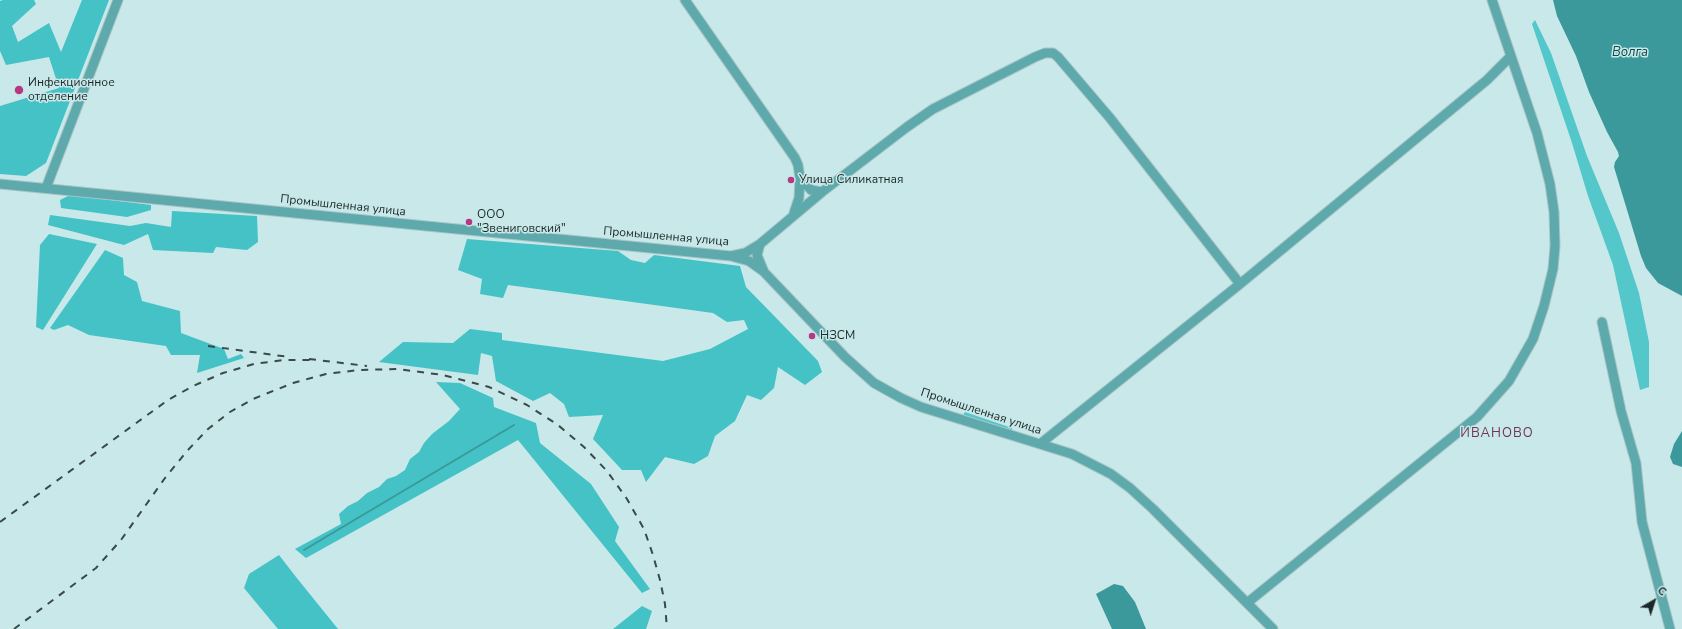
<!DOCTYPE html>
<html>
<head>
<meta charset="utf-8">
<style>
  body { margin:0 }
  #map { position:relative; width:1682px; height:629px; overflow:hidden; background:#c8e8e9; font-family:"Nunito Sans",sans-serif }
  canvas { display:block }
  .north { position:absolute; left:1634px; top:581px; width:40px; height:40px; -webkit-text-stroke:3px #c8e8e9; paint-order:stroke; rotate:39deg; font-size:11px; font-weight:700; line-height:16px; text-align:center; color:#1c2828 }
  .north::after { content:''; display:block; margin:auto; width:14px; height:18px; background:#1c2828; clip-path:polygon(50% 0,100% 100%,50% 72%,0 100%) }
</style>
</head>
<body>
<div id="map">
<canvas width="1682" height="629"></canvas>
<div class="north">С</div>
</div>
<script>
const context = document.querySelector('canvas').getContext('2d');
context.lineJoin = 'round';
function paint(path, color) { context.fillStyle = color; context.fill(path, 'evenodd'); }
const toPath = rows => new Path2D(rows.map(r => 'M' + r).join(''));
function strokePath(path, color, width, dash) { context.strokeStyle = color; context.lineWidth = width; context.lineCap = dash ? 'butt' : 'round'; context.setLineDash(dash || []); context.stroke(path); }
function label(font, color, halo, rows, align = 'center') {
  context.font = font + ' "Nunito Sans",sans-serif'; context.lineWidth = 3; context.setLineDash([]); context.textBaseline = 'middle'; context.strokeStyle = halo; context.fillStyle = color; for (const [text, x, y, turn = 0] of rows) {
    context.save(); context.translate(x, y); context.rotate((+turn || 0) * Math.PI / 180); context.textAlign = isNaN(turn) ? turn : align; if (halo) context.strokeText(text, 0, 0); context.fillText(text, 0, 0); context.restore();
  }
}
paint(toPath([
  [1535,20,1551,53,1587,156,1619,233,1639,293,1649,342,1649,387,1640,390,1613,265,1588,196,1572,143,1532,24],
  [965,412,1012,428,1012,430,1011,431,965,417,963,415]
]), '#54c7ca');
paint(toPath([
  [3,0,34,0,36,4,12,26,18,42,49,23,61,52,82,0,109,0,46,163,26,176,0,174,0,106,59,88,49,57,6,65,0,51,0,1],
  [70,195,151,205,151,210,127,217,61,208,60,200],
  [172,211,257,216,258,242,247,250,216,247,213,253,153,250,148,234,124,245,48,225,50,215,130,226,146,223,171,227],
  [49,234,97,244,43,330,36,327,40,245],
  [467,239,618,251,631,260,645,263,654,255,740,266,746,287,818,361,822,372,805,385,778,367,774,388,761,400,747,395,735,421,715,436,708,456,694,464,665,457,646,482,641,470,622,470,593,439,603,415,569,417,564,404,550,393,533,401,496,381,492,356,481,353,478,375,379,362,403,342,453,343,470,329,502,333,502,340,663,361,710,349,748,329,744,320,727,322,713,313,508,285,503,298,480,294,482,279,458,270],
  [105,250,123,258,124,275,137,282,142,301,180,311,181,333,224,349,228,359,241,354,244,358,197,373,200,355,171,355,166,346,89,335,68,325,54,330,50,328],
  [436,382,460,383,493,398,494,407,536,423,540,443,591,484,619,527,615,541,650,589,642,593,518,440,306,558,295,549,341,524,339,514,348,506,358,501,367,493,379,487,387,479,396,476,405,470,410,459,419,452,424,443,432,434,449,421,460,409],
  [279,555,296,577,338,629,278,629,244,588,249,574],
  [642,606,652,611,646,629,613,629]
]), '#44c2c5');
paint(toPath([
  [1553,0,1682,0,1682,296,1658,283,1646,268,1641,256,1614,167,1615,162,1619,156,1618,152,1607,132,1589,92,1576,56,1557,16],
  [1682,431,1682,467,1673,464,1670,457,1674,444],
  [1114,584,1123,586,1135,602,1146,629,1112,629,1096,594]
]), '#3b999b');
strokePath(toPath([
  [304,550,514,425]
]), '#3b999b', 2);
const minor = toPath([
  [685,0,795,158,798,165,800,178,799,198,794,213],
  [800,178,811,190,822,192],
  [0,184,731,256,745,253,760,244,822,192,907,127,933,109,1035,57,1045,53,1053,53,1058,57,1110,118,1240,284],
  [46,188,118,0],
  [760,244,757,255,764,272,845,357,874,383,901,398,921,407,1072,454,1111,474,1130,488,1153,509,1273,629],
  [734,257,749,261,763,271],
  [1602,322,1621,411,1636,463,1642,522,1670,629],
  [1040,444,1240,284,1487,80,1511,56],
  [1247,603,1477,417,1509,381,1533,339,1544,306,1553,269,1555,246,1554,212,1550,184,1537,133,1492,0]
]);
strokePath(minor, '#a9c5c6', 11);
strokePath(minor, '#5da9ab', 9);
strokePath(toPath([
  [208,346,289,357],
  [309,359,367,366],
  [0,522,168,400,193,386,223,373,254,364,284,360,314,360],
  [14,629,96,568,121,540,165,478,187,451,208,429,230,412,253,399,293,383,326,374,359,370,397,369,443,375,489,387,527,405,558,425,584,447,607,471,627,499,644,529,653,555,660,580,665,604,667,629]
]), '#3a4949', 2, [7, 7]);
for (const [x, y, r, color] of [
  [19,90,5,"#b63784"],
  [791,180,4,"#b63784"],
  [469,222,4,"#b63784"],
  [812,336,4,"#b63784"]
]) { const dot = new Path2D(); dot.arc(x, y, r, 0, 2 * Math.PI); context.fillStyle = color; context.fill(dot); strokePath(dot, '#c8e8e9', 1.5); }
label('12px', '#1c2828', '#c8e8e9', [
  ["Инфекционное",28,83],
  ["отделение",28,97],
  ["Улица Силикатная",799,180],
  ["ООО",477,215],
  ["\"Звениговский\"",477,229],
  ["НЗСМ",820,336]
], 'left');
label('12px', '#1c2828', '#c8e8e9', [
  ["Промышленная улица",343,206,6],
  ["Промышленная улица",666,237,5],
  ["Промышленная улица",981,412,18]
]);
label('italic 13px', '#0e4647', '#c8e8e9', [
  ["Волга",1630,53]
]);
context.letterSpacing = '1px';
label('13px', '#733357', '#c8e8e9', [
  ["ИВАНОВО",1497,434]
]);
context.letterSpacing = '0px';
</script>
</body>
</html>
